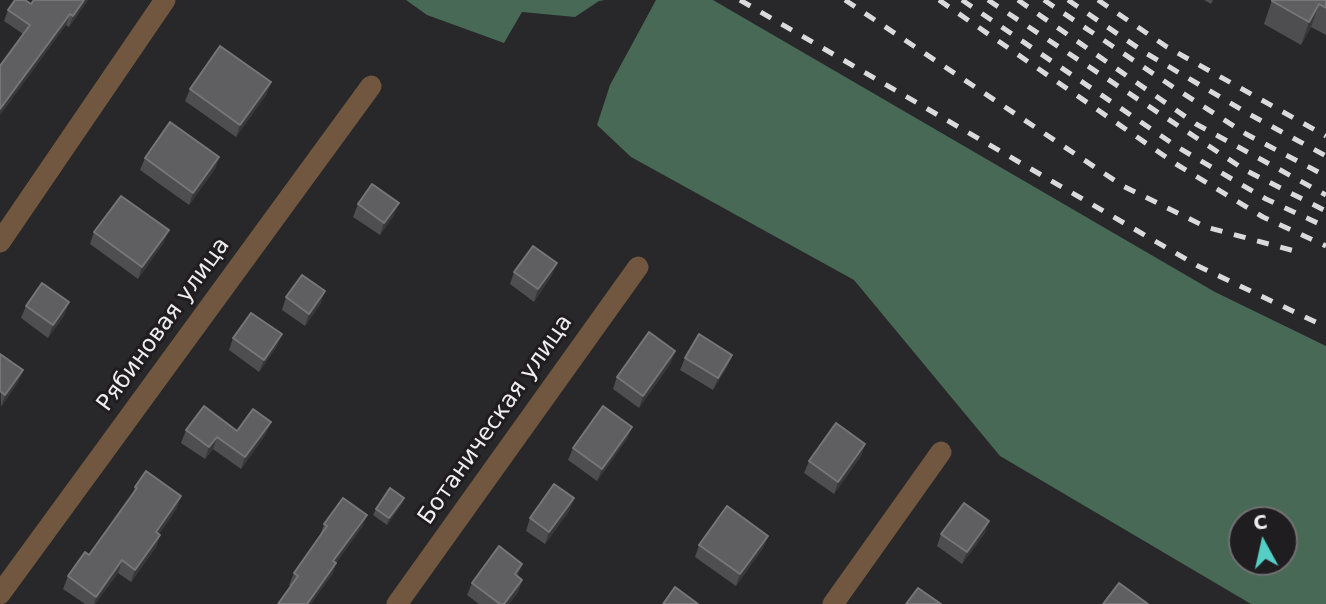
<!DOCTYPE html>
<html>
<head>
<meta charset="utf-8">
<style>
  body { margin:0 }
  #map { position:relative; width:1326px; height:604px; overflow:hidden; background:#282729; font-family:"DejaVu Sans",sans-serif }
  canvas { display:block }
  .north { position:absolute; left:1228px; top:506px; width:70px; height:70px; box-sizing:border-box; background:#1f1d1f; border:2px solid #727072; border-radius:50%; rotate:352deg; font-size:19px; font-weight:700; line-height:28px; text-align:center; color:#eeedef }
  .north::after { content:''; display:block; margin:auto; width:24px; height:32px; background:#55cec5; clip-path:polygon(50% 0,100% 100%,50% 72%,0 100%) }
</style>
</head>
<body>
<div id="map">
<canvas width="1326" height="604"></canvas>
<div class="north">С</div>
</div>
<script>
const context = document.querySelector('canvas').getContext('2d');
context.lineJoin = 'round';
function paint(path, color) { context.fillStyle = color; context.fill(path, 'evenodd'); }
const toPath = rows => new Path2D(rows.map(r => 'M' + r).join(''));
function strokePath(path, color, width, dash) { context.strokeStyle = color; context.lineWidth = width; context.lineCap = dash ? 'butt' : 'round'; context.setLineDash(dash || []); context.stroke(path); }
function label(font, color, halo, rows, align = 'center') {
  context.font = font + ' "DejaVu Sans",sans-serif'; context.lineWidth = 6; context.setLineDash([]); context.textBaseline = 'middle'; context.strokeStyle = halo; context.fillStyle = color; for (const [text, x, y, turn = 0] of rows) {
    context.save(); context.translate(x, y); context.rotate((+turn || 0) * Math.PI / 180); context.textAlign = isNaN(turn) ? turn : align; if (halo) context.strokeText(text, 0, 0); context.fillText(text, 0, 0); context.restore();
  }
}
paint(toPath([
  [406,0,605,0,599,1,575,17,522,12,504,43,427,15],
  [656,0,713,0,1215,292,1326,346,1326,604,1251,604,1000,456,854,280,631,157,597,125,610,85],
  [1284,520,1284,562,1242,562,1242,520]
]), '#476956');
strokePath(toPath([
  [0,242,165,0],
  [0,594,371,86],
  [397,604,638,267],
  [833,604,941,452]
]), '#71573f', 21);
strokePath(toPath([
  [740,0,1198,266,1326,327],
  [845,0,1123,186,1206,227,1302,253],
  [939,0,1176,164,1263,217,1326,246],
  [962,0,1179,148,1266,199,1326,227],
  [988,0,1245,170,1326,211],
  [1018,0,1196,124,1326,195],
  [1044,0,1173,87,1246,134,1326,176],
  [1068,0,1144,52,1249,114,1326,156],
  [1098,0,1167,47,1326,136]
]), '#dad9db', 5, [12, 12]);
paint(toPath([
  [88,0,69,27,66,25,0,115,0,66,23,34,4,21,8,10],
  [1204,0,1213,0,1211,4],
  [1272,0,1326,0,1326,35,1311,27,1301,45,1264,24],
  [271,82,266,95,236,137,185,101,190,89],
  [219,157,215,169,189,205,140,170,145,158],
  [358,204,394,215,380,235,353,217],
  [94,232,164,242,138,279,90,244],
  [514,272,552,275,534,302,510,284],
  [286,297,321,303,305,326,282,310],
  [26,306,65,314,48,338,21,318],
  [233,338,277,346,259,372,229,350],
  [0,354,23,370,18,382,1,407],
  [732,355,727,367,713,390,680,370,685,358],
  [671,363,639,408,613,389,617,377],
  [632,427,627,439,597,481,568,460,573,448],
  [186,430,237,431,266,434,241,469,213,449,205,459,181,443],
  [865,444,861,456,834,494,804,473,809,461],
  [135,487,177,508,159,534,160,535,156,547,131,582,118,573,95,604,85,604,63,589,68,576,89,555,132,496],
  [404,498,402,504,387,525,373,515,376,509],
  [574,498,569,511,545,544,526,531,530,518],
  [367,515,362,527,336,563,332,575,291,586,289,585,294,573,320,536,324,524],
  [985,533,962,564,937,546,941,534],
  [768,536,763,548,736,586,695,557,699,545],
  [518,576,522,580,518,592,509,604,479,604,467,595,472,583]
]), '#4e4d50');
paint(toPath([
  [84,0,88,0,69,27,73,16],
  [1319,4,1311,27,1301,45,1309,22],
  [70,14,66,25,0,115,0,109],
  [271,82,266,95,236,137,240,125],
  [219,157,215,169,189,205,193,193],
  [399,203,394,215,380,235,384,223],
  [169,230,164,242,138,279,142,267],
  [557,263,552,275,534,302,538,289],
  [325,291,321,303,305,326,309,314],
  [69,302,65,314,48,338,53,325],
  [282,334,277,346,259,372,264,360],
  [675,351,671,363,639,408,643,396],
  [732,355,727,367,713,390,718,378],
  [23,370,18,382,1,407,5,395],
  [271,422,266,434,241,469,245,457],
  [632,427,627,439,597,481,602,469],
  [217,437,213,449,205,459,209,447],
  [865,444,861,456,834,494,838,482],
  [181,496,177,508,152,544,156,532],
  [404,498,402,504,387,525,389,518],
  [574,498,569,511,545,544,549,532],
  [367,515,362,527,329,573,333,561],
  [989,521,985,533,962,564,967,552],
  [160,535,156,547,131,582,135,570],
  [768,536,763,548,736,586,740,574],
  [122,560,118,573,95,604,94,604,96,597],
  [336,563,332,575,311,604,307,604],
  [522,564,518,576,515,574],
  [522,580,518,592,509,604,504,604]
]), '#383739');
const building = toPath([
  [15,0,25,0,31,4,34,0,84,0,73,16,70,14,0,109,0,66,30,25,8,10,15,0],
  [1272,0,1326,0,1326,8,1319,4,1309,22,1272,1,1272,0],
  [220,46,271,82,240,125,190,89,220,46],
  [170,122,219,157,193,193,145,158,170,122],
  [372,184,399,203,384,223,358,204,372,184],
  [121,196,169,230,142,267,94,232,121,196],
  [533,246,557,263,538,289,514,272,533,246],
  [302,275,325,291,309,314,286,297,302,275],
  [42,283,69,302,53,325,26,306,42,283],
  [251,313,282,334,264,360,233,338,251,313],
  [649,332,675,351,643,396,617,377,649,332],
  [699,334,732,355,718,378,685,358,699,334],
  [0,354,23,370,5,395,0,391,0,354],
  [204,406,237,431,253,409,271,422,245,457,217,437,209,447,186,430,204,406],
  [603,406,632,427,602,469,573,448,603,406],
  [836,423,865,444,838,482,809,461,836,423],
  [146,471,181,496,156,532,160,535,135,570,122,560,96,597,68,576,85,552,89,555,137,488,135,487,146,471],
  [554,484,574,498,549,532,530,518,554,484],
  [390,488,404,498,389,518,376,509,390,488],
  [343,498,367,515,333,561,336,563,307,604,278,604,298,576,294,573,327,526,324,524,343,498],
  [964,503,989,521,967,552,941,534,964,503],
  [727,506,768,536,740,574,699,545,727,506],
  [499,546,522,564,515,574,522,580,504,604,500,604,472,583,499,546],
  [1119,583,1148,604,1103,604,1119,583],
  [675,587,698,604,663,604,675,587],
  [918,588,941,604,906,604,918,588]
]);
paint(building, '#5f5e61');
strokePath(building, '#767577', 2);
label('23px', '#eeedef', '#1f1d1f', [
  ["Рябиновая улица",164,325,-54],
  ["Ботаническая улица",496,420,-55]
]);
</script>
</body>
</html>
